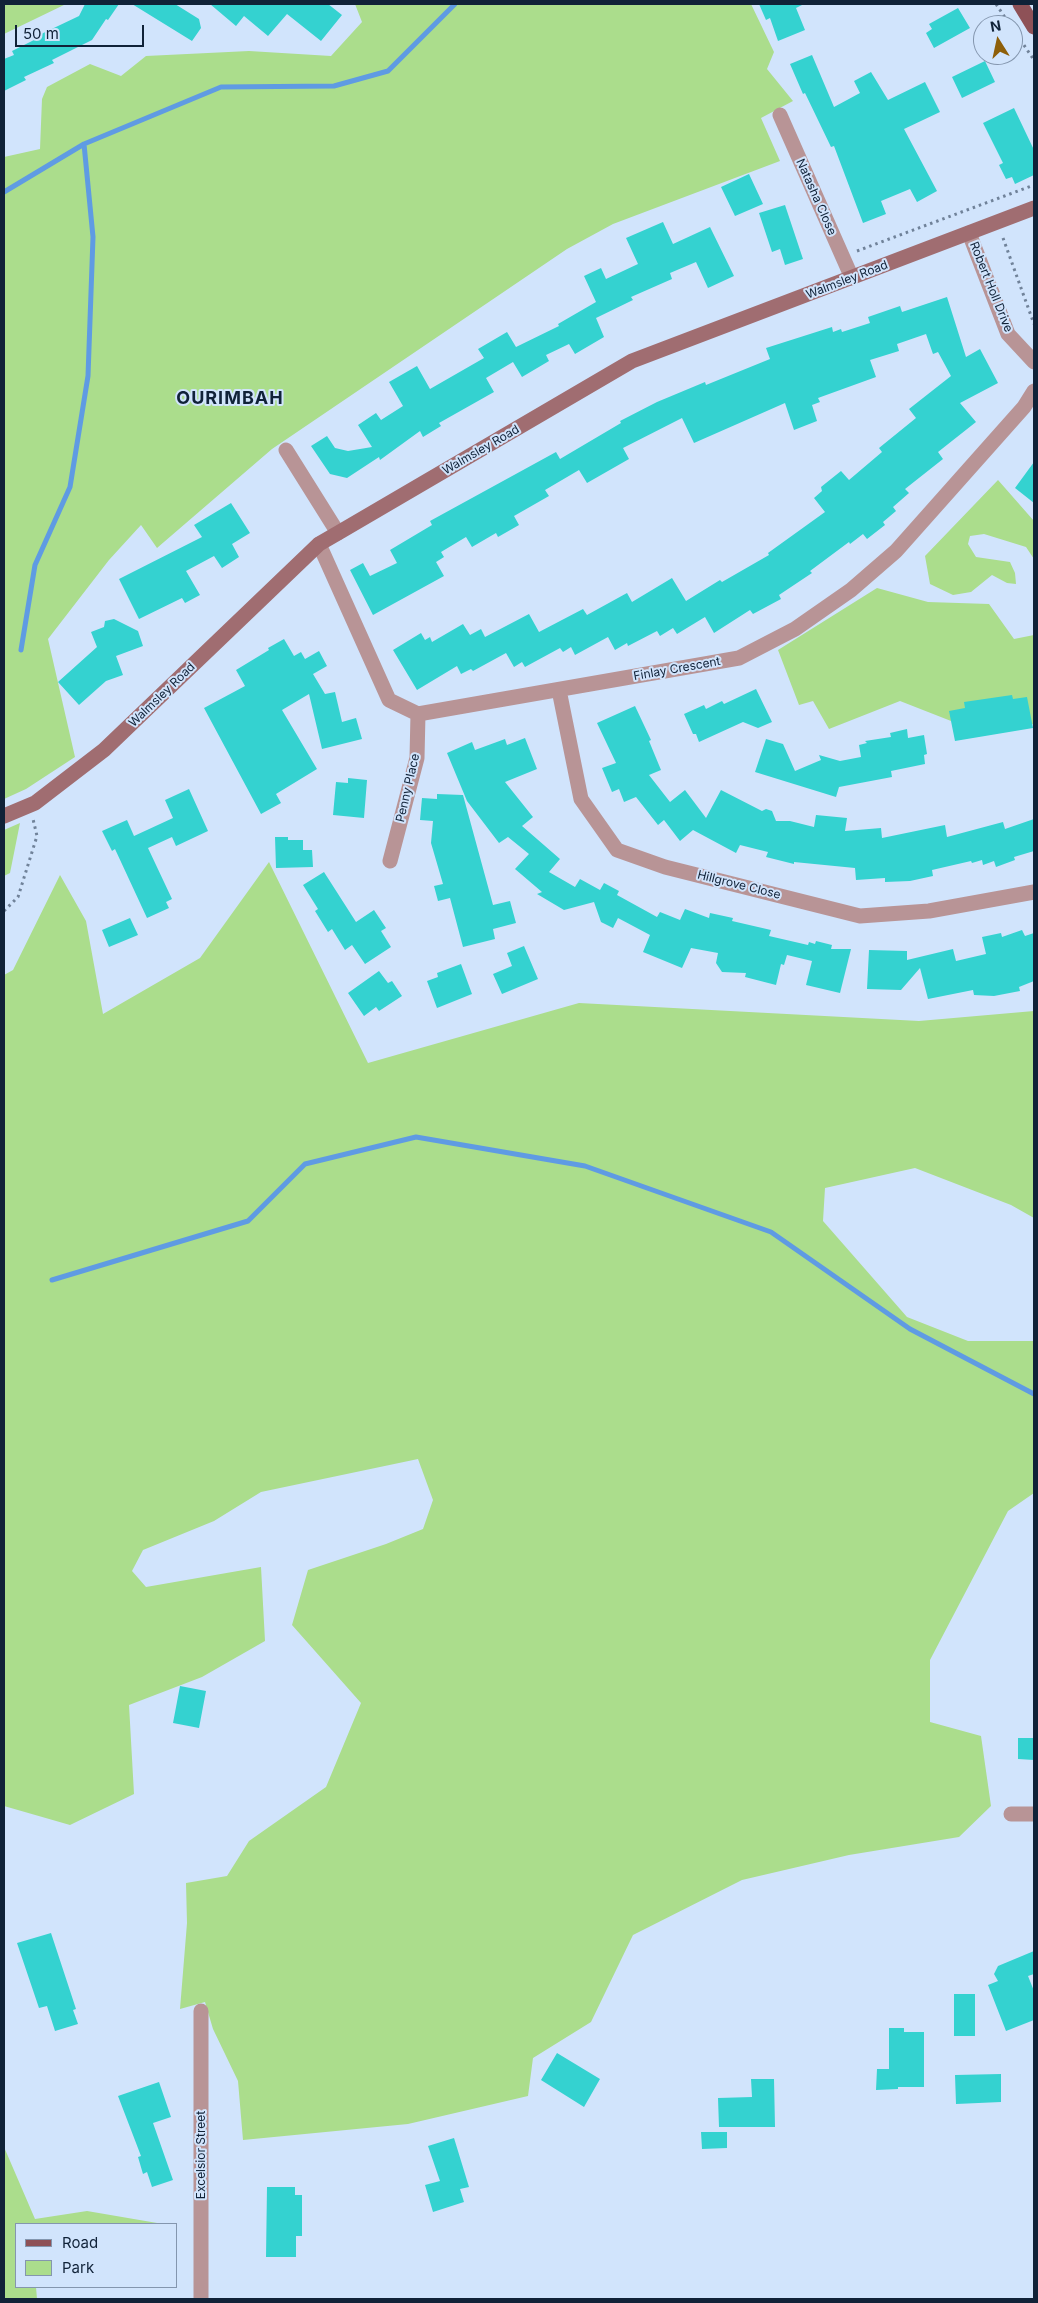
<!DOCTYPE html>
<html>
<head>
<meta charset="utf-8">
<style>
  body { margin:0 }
  #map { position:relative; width:1038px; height:2303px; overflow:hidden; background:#d1e4fc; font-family:Inter,sans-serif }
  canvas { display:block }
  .frame { position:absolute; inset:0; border:5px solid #102238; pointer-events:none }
  .legend { position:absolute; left:15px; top:2223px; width:162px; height:65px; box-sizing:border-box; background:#d1e4fc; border:1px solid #8496ae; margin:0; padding:6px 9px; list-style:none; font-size:15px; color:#102238 }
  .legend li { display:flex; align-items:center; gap:10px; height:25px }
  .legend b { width:25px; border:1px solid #8496ae }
  .north { position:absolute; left:973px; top:15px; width:50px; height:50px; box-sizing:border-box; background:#d1e4fc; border:1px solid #8496ae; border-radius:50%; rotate:350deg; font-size:14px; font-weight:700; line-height:20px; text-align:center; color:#102238 }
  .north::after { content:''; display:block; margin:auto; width:18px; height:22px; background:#8e5f09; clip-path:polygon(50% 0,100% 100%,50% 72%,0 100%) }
  .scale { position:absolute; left:15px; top:25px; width:129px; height:22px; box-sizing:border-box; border:2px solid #102238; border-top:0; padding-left:6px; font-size:15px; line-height:18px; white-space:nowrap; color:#102238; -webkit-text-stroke:4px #d1e4fc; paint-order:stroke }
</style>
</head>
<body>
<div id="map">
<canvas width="1038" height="2303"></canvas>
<div class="frame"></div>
<ul class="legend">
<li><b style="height:6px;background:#8e5157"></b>Road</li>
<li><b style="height:14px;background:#abdd8c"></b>Park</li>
</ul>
<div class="north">N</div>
<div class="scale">50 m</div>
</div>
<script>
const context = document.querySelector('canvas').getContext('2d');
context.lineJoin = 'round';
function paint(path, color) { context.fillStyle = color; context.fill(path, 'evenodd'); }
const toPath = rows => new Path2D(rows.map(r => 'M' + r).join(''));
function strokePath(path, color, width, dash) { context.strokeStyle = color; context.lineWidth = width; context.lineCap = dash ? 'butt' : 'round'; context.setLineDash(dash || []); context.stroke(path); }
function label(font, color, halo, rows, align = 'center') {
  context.font = font + ' Inter,sans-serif'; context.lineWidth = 4; context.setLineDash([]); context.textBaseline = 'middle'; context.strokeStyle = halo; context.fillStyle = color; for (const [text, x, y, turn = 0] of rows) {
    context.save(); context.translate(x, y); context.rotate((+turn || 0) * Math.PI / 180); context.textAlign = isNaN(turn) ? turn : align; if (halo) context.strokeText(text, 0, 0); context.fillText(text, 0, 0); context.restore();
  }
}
paint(toPath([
  [4,4,66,4,4,34],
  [355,4,751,4,774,52,767,69,793,101,761,118,780,161,613,224,567,249,272,449,157,548,141,525,109,560,48,639,75,757,26,789,4,799,4,157,40,149,42,99,47,87,90,64,121,76,146,56,249,51,331,56,362,22],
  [998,480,1034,521,1034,559,1026,547,984,534,970,536,968,544,976,557,1010,562,1015,573,1016,584,1007,583,992,575,971,592,953,595,930,584,925,556],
  [877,588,928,602,989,604,1014,639,1034,635,1034,724,974,730,900,701,829,729,813,701,799,705,778,650],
  [20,823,10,873,4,876,4,830],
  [269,862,368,1063,579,1003,919,1021,1034,1011,1034,1218,1011,1205,915,1168,825,1188,823,1221,907,1317,968,1341,1034,1341,1034,1493,1008,1511,930,1660,930,1722,981,1736,991,1806,959,1837,849,1855,742,1880,633,1935,591,2022,533,2058,528,2096,408,2124,243,2140,238,2081,213,2029,205,2002,180,2009,187,1923,186,1883,227,1876,249,1841,326,1787,361,1703,292,1625,308,1570,386,1544,423,1529,433,1500,418,1459,261,1492,214,1521,143,1550,132,1571,146,1587,261,1567,265,1641,202,1677,129,1705,134,1794,70,1825,4,1806,4,975,13,970,60,875,86,921,103,1014,200,958],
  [4,2147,35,2219,87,2211,163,2224,16,2224,16,2287,36,2287,37,2299,4,2299]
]), '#abdd8c');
strokePath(toPath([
  [4,192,84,144,221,87,334,86,388,71,455,4],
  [21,650,35,565,70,487,88,376,93,237,84,144],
  [52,1280,248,1221,305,1164,416,1137,585,1166,771,1232,910,1329,1034,1394]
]), '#5f9be3', 5);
paint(toPath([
  [85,4,119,4,108,20,106,19,92,40,52,60,54,63,24,77,26,80,4,91,4,59,14,55,12,51,38,38,37,36,79,16],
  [132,4,175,4,199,19,201,28,192,41],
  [210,4,328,4,342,15,321,41,287,14,268,36,244,16,236,26],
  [759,4,804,4,796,8,805,30,778,41,770,18,766,20],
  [958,8,970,28,934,48,926,33,932,29,929,24],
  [812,55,834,107,860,93,854,81,871,72,888,100,925,82,940,112,904,129,937,191,917,202,910,189,881,201,886,214,863,223,834,146,831,147,805,93,803,94,790,64],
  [985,61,995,82,962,98,952,77],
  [1014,108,1034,150,1034,175,1015,184,1012,177,1006,179,999,165,1003,163,983,123],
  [749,174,763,204,735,216,721,187],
  [785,205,803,259,785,265,780,249,772,252,759,213],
  [663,222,673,244,710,227,734,276,708,288,696,262,670,273,672,279,631,297,633,300,596,318,604,337,575,354,569,344,546,355,549,361,522,377,513,362,486,378,494,392,439,423,441,426,423,437,420,431,380,460,379,457,347,478,330,474,311,446,327,436,335,448,348,451,372,447,358,425,376,413,381,420,403,406,389,382,417,366,430,389,484,358,478,349,507,332,516,347,559,326,558,324,596,302,584,276,601,268,606,279,638,264,626,238],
  [947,297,966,357,980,349,998,383,960,403,976,422,938,452,943,459,905,489,909,493,893,507,896,511,883,522,885,525,867,539,863,534,850,544,849,542,810,571,812,573,779,595,781,599,753,614,750,610,714,633,705,617,677,634,673,628,660,636,657,631,628,646,627,643,615,650,608,637,575,655,571,647,563,652,560,648,525,667,522,662,514,667,506,653,473,671,471,669,461,674,457,666,417,690,393,650,421,633,425,640,430,637,432,642,463,624,470,635,481,629,485,637,529,614,539,632,583,609,587,615,627,593,632,602,672,578,686,601,720,580,722,582,769,555,768,553,825,512,814,498,822,491,821,487,841,471,849,480,882,452,879,448,916,418,909,409,951,376,938,352,933,354,926,334,897,344,899,351,870,360,876,377,818,398,820,402,812,405,817,421,794,430,785,403,694,443,682,418,623,448,629,459,587,483,579,470,545,490,549,496,514,516,519,525,498,537,496,533,472,547,466,537,441,552,444,557,436,562,444,576,373,615,350,570,363,563,370,576,397,563,390,550,432,525,430,521,556,452,560,459,621,423,620,421,657,402,705,382,706,385,770,359,766,348,832,327,833,332,841,329,842,332,870,323,868,317,900,306,902,312],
  [1034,462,1034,503,1015,488],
  [231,503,250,533,232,544,239,557,222,568,214,556,186,571,200,595,185,603,182,598,139,619,119,579,202,537,194,525],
  [114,619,138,631,143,646,116,656,123,675,106,681,79,705,58,682,97,647,91,632,104,627,105,621],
  [284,639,294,656,301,652,305,659,319,651,327,666,313,674,325,694,335,692,342,722,356,718,362,739,322,749,309,694,282,710,317,769,276,794,281,803,261,814,204,708,245,686,236,670,269,650,268,648],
  [756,689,772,722,758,728,743,722,699,742,696,734,693,734,684,714,704,705,706,709,722,701,724,704],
  [1012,695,1013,699,1027,697,1033,728,955,741,949,711,965,708,964,702],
  [635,706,651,740,649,741,661,770,649,775,670,802,685,790,706,818,721,790,762,811,766,809,772,811,776,821,790,821,814,827,816,815,847,818,845,831,881,828,882,838,945,825,947,837,1003,822,1005,829,1034,819,1034,851,1014,857,1015,860,996,867,994,861,983,865,982,860,972,863,971,861,932,870,933,876,910,881,885,882,885,878,856,880,855,868,794,862,794,864,766,857,768,852,740,845,736,853,693,830,680,841,664,820,658,825,636,797,624,802,619,789,612,792,602,768,616,763,597,723],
  [907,729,908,738,924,735,927,754,924,755,925,764,891,771,892,777,839,787,836,797,755,772,766,739,783,744,795,771,821,760,819,755,840,761,861,757,859,745,867,743,865,741,891,737,890,733],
  [525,738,537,769,505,782,533,817,522,826,560,859,549,872,575,887,580,879,600,890,604,883,619,891,617,895,657,917,660,912,680,920,685,909,709,918,710,913,733,918,732,921,771,930,769,936,808,945,809,942,815,944,816,941,832,945,831,949,851,949,840,993,806,985,812,961,787,955,784,965,781,964,776,985,745,977,746,973,722,972,716,963,718,953,691,948,682,968,643,952,650,935,618,918,613,928,601,922,594,902,564,910,537,894,542,892,515,869,529,854,508,837,499,843,467,801,447,753,472,742,475,750,505,739,507,745],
  [348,778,367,780,364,818,333,815,336,782,348,783],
  [189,789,208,831,176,846,172,837,148,848,172,899,166,902,169,908,147,918,115,849,112,851,102,831,127,820,134,836,173,818,165,800],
  [437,794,463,795,493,905,510,901,516,923,493,929,495,939,463,947,450,898,438,901,434,886,443,884,431,843,433,821,420,820,422,798,437,799],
  [275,837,288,837,288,840,303,840,303,850,312,850,313,867,276,868],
  [324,872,356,922,374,910,386,928,381,931,391,947,365,964,352,945,345,950,332,929,328,932,315,911,318,909,303,885],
  [130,918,138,935,109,947,102,930],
  [1022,930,1025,936,1034,933,1034,981,1019,987,1020,991,994,996,974,995,973,990,928,999,920,968,901,990,867,989,869,950,907,951,907,960,953,949,956,961,986,954,982,937,1001,933,1002,937],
  [524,946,538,979,502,994,493,974,512,966,507,953],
  [461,964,472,994,437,1008,427,981,438,977,437,973],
  [379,971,388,983,392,981,402,996,379,1011,376,1007,364,1016,348,993],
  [180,1686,206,1691,199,1728,173,1723],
  [1018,1738,1034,1738,1034,1760,1018,1759],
  [51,1933,76,2009,73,2010,78,2024,55,2031,47,2006,39,2008,17,1943],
  [1034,1951,1034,1974,1028,1976,1034,1991,1034,2020,1006,2031,988,1985,998,1981,994,1974,998,1966],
  [954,1994,975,1994,975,2036,954,2036],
  [889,2028,904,2028,904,2032,924,2032,924,2087,898,2087,898,2089,876,2090,877,2069,889,2069],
  [557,2053,600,2079,584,2107,541,2080],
  [1001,2074,1001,2102,956,2104,955,2075],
  [751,2079,774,2079,775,2127,719,2127,718,2098,752,2097],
  [159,2082,171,2117,153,2123,173,2180,152,2187,147,2172,143,2174,138,2157,141,2156,118,2096],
  [701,2132,727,2132,727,2148,702,2149],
  [454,2138,469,2187,460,2189,464,2202,433,2212,425,2185,440,2181,428,2146],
  [267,2187,295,2187,295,2195,302,2195,302,2236,296,2236,296,2257,266,2257]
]), '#34d2d0');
strokePath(toPath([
  [996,4,1010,25],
  [1013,29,1034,60],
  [1003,238,1034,324],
  [857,251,1034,185],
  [4,911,18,897,37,836,33,819]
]), '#708299', 3, [2.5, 4]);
strokePath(toPath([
  [780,115,852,278],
  [969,233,1008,334,1034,362],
  [286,450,338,533],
  [319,544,389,700,418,714,739,658,795,629,851,590,896,551,1024,407,1034,391],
  [559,690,581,799,617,850,665,867,860,916,929,911,1034,892],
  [390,861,417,758,418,714],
  [1011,1814,1034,1814],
  [201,2011,201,2299]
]), '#b89496', 15);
strokePath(toPath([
  [4,816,35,803,104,750,319,544,338,533,632,361,1034,208]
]), '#a06d71', 15);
strokePath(toPath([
  [1020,4,1034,27]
]), '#8e5157', 15);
label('12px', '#102238', '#d1e4fc', [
  ["Natasha Close",816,197,66],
  ["Walmsley Road",847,280,-21],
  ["Robert Holl Drive",991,287,68],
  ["Walmsley Road",481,450,-30],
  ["Finlay Crescent",677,669,-10],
  ["Walmsley Road",162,695,-44],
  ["Penny Place",408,788,-77],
  ["Hillgrove Close",739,885,14],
  ["Excelsior Street",201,2155,-90]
]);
context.letterSpacing = '1px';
label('bold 18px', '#102238', '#d1e4fc', [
  ["OURIMBAH",230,399]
]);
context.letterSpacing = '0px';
</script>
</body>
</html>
